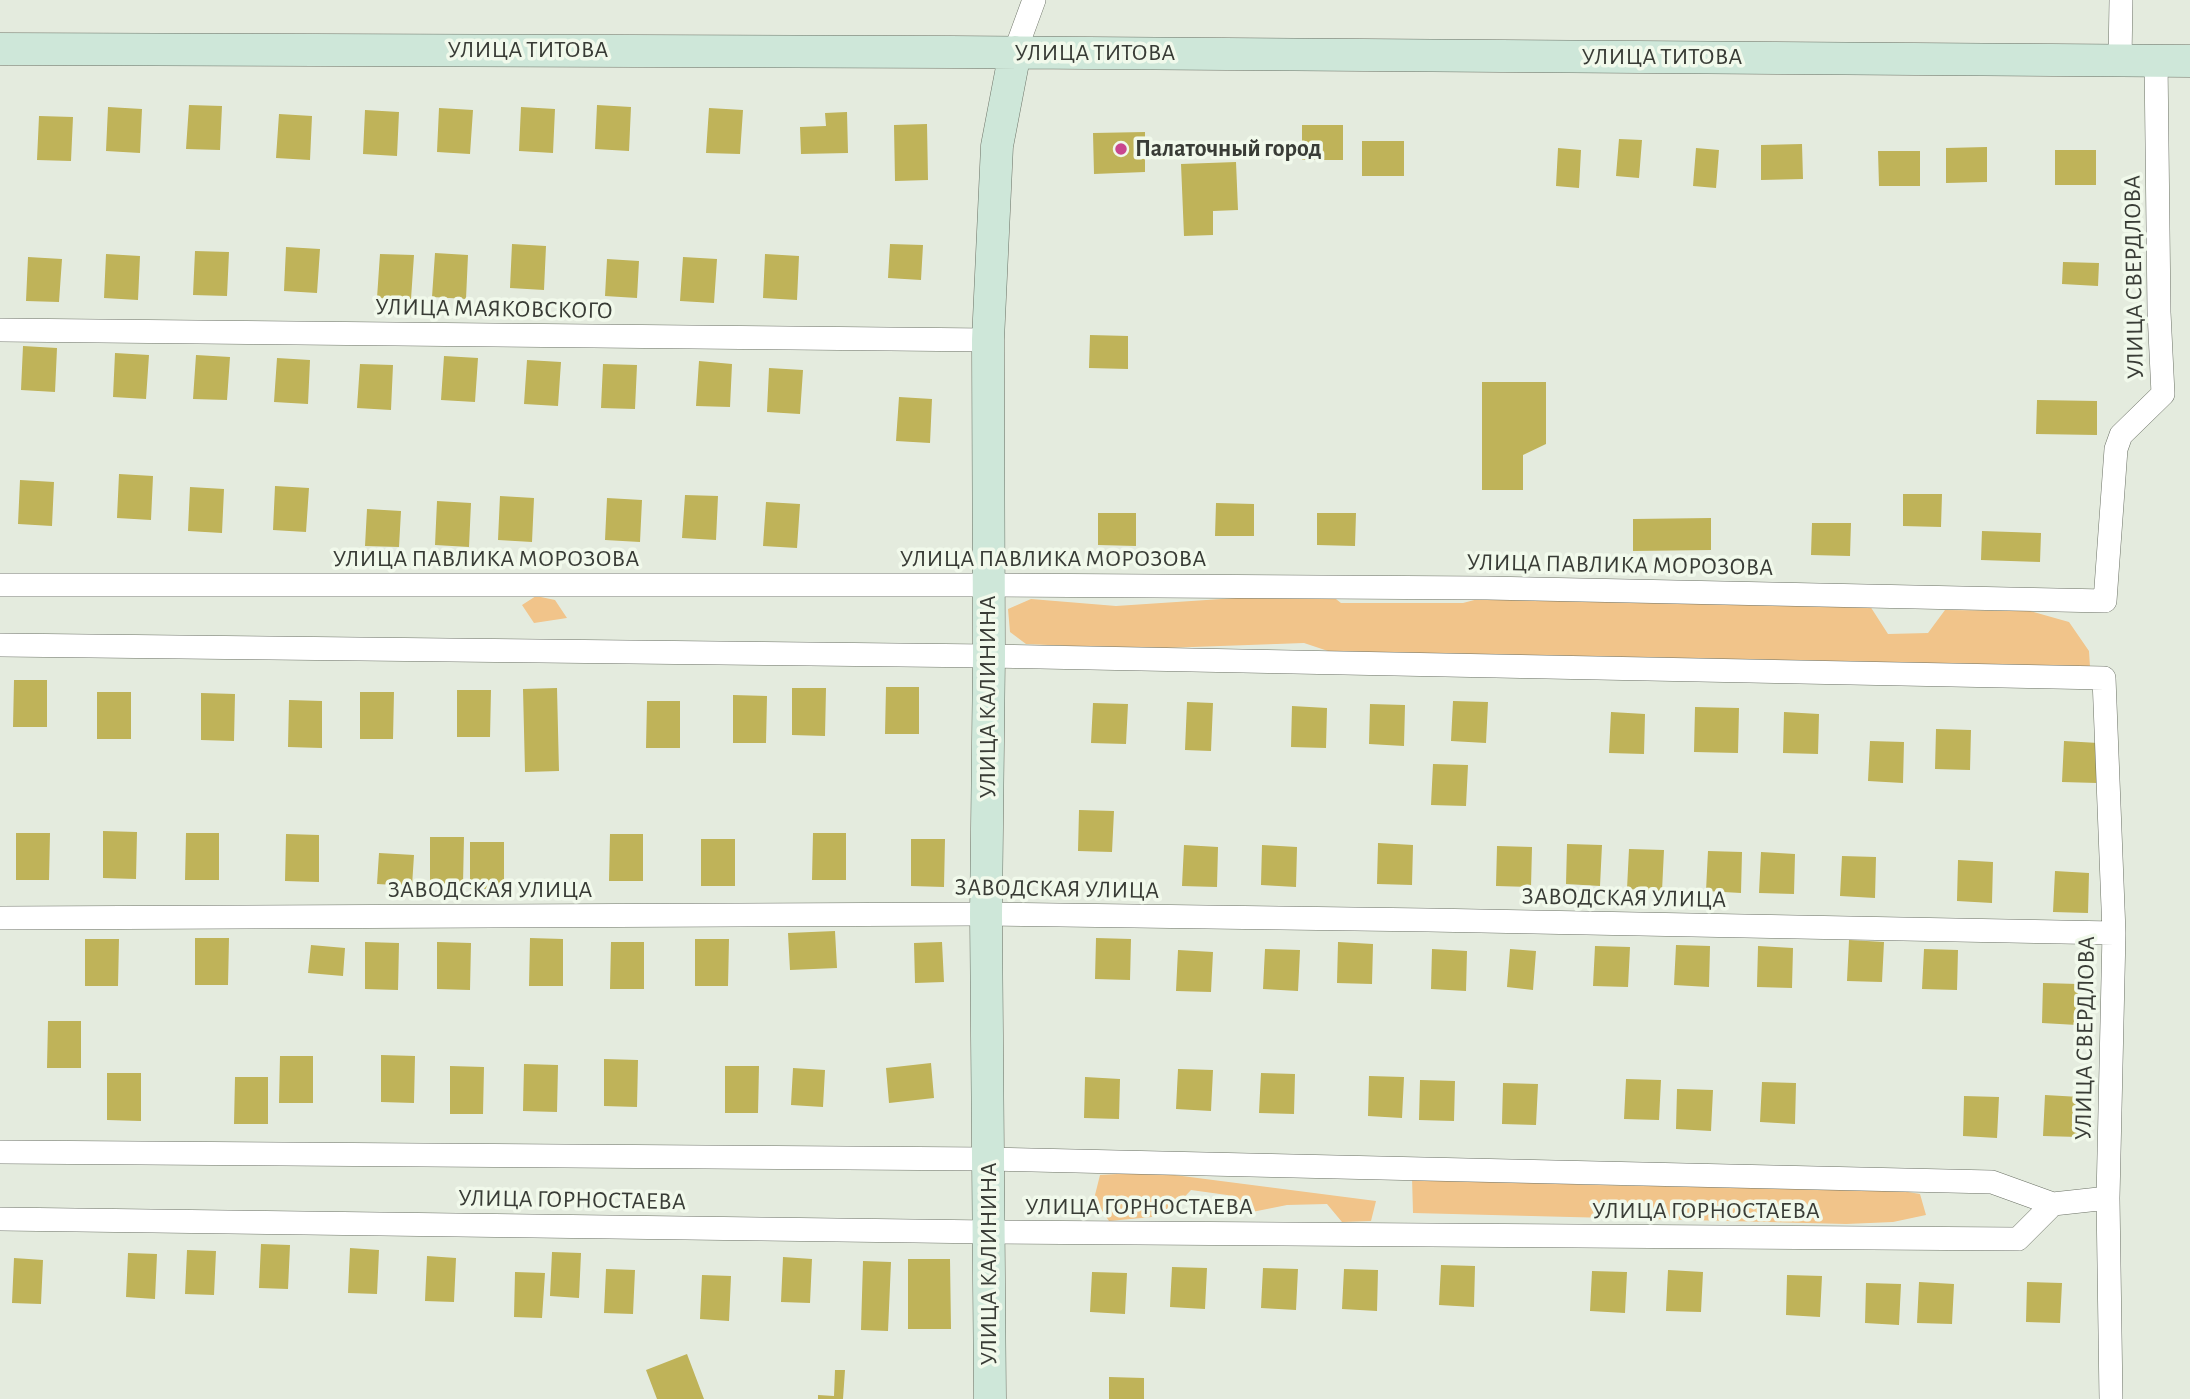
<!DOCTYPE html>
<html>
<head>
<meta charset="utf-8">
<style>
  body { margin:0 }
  canvas { display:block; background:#e4ebde }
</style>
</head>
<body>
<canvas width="2190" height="1399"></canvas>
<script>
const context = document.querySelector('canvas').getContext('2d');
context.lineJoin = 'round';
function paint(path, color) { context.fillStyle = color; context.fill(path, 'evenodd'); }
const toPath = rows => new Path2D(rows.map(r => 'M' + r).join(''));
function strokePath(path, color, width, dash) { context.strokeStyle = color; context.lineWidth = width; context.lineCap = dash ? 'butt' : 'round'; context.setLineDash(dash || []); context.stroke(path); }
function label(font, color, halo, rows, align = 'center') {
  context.font = font + ' "Alegreya Sans",sans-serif'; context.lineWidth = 7; context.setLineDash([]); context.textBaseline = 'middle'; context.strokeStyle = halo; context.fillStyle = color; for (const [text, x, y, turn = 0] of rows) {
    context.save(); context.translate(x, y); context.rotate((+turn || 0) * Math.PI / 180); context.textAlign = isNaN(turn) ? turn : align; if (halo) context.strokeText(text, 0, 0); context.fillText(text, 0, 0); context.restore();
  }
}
paint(toPath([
  [1327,592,1341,603,1463,603,1482,598,1870,606,1888,634,1928,633,1945,610,2030,611,2069,622,2089,651,2090,667,1528,659,1328,651,1304,643,1137,649,1026,644,1010,632,1008,609,1031,599,1116,606],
  [536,596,555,600,567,618,534,623,522,605],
  [1151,1172,1376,1201,1371,1221,1342,1222,1327,1204,1287,1205,1252,1212,1227,1195,1191,1190,1173,1209,1152,1217,1109,1221,1094,1199,1100,1175],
  [1412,1177,1595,1185,1896,1190,1920,1194,1926,1215,1893,1222,1846,1224,1413,1213]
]), '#f1c48a');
paint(toPath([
  [189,105,222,106,220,150,186,149],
  [597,105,631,107,629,151,595,149],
  [108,107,142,109,140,153,106,151],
  [521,107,555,109,553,153,519,151],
  [439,108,473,110,470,154,437,152],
  [709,108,743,110,740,154,706,153],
  [365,110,399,112,397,156,363,154],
  [847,112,848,153,801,154,800,127,826,126,825,113],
  [279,114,312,116,310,160,276,158],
  [39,116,73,117,71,161,37,160],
  [927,124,928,180,895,181,894,125],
  [1302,125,1343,125,1343,160,1302,160],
  [1145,132,1145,172,1094,174,1093,133],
  [1619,139,1642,140,1639,178,1616,176],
  [1362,141,1404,141,1404,176,1362,176],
  [1802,144,1803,179,1761,180,1761,145],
  [1987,147,1987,182,1946,183,1946,148],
  [1558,148,1581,150,1579,188,1556,186],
  [1696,148,1719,150,1716,188,1693,186],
  [2055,150,2096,150,2096,185,2055,185],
  [1878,151,1920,151,1920,186,1879,186],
  [1236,162,1238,210,1213,211,1213,235,1184,236,1181,164],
  [512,244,546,246,544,290,510,288],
  [890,244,923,245,921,280,888,278],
  [286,247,320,249,317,293,284,291],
  [195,251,229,252,227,296,193,295],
  [435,253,468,255,466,299,432,297],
  [106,254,140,256,138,300,104,298],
  [380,254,414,255,411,299,377,298],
  [765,254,799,256,797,300,763,298],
  [28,257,62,259,59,302,26,301],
  [683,257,717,259,714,303,680,301],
  [607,259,639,261,637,298,605,296],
  [2063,262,2099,263,2098,286,2062,284],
  [1090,335,1128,336,1128,369,1089,368],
  [23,346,57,348,55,392,21,390],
  [115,353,149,355,146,399,113,397],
  [196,355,230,357,227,400,193,399],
  [444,356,478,358,475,402,441,400],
  [277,358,310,360,308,404,274,402],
  [527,360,561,362,558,406,524,404],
  [699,361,732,364,730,407,696,406],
  [360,364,393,365,391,410,357,408],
  [603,364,637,365,635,409,601,408],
  [769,368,803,370,800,414,767,412],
  [1482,382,1546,382,1546,444,1523,455,1523,490,1482,490],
  [899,397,932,399,930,443,896,441],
  [2037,400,2097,401,2097,435,2036,434],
  [119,474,153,476,151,520,117,518],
  [20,480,54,482,52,526,18,524],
  [275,486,309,488,306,532,273,530],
  [190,487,224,489,222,533,188,531],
  [1903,494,1942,494,1941,527,1903,526],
  [685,495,718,496,716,540,682,538],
  [500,496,534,498,532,542,498,540],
  [607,498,642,500,640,542,605,540],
  [437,501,471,503,469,547,435,545],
  [766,502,800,504,797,548,763,546],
  [1216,503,1254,504,1254,536,1215,536],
  [367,509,401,511,399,547,365,546],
  [1098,513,1136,513,1136,546,1098,545],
  [1317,513,1356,513,1355,546,1317,545],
  [1711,518,1711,550,1633,551,1633,519],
  [1812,523,1851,523,1850,556,1811,555],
  [1982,531,2041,533,2040,562,1981,560],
  [14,680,47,680,47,727,13,727],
  [886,687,919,687,919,734,885,734],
  [557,688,559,771,525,772,523,689],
  [792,688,826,688,825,736,792,735],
  [457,690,491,690,490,737,457,737],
  [97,692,131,692,131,739,97,739],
  [360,692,394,692,393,739,360,739],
  [201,693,235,694,234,741,201,740],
  [733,695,767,696,766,743,733,743],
  [289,700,322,701,322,748,288,747],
  [647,701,680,701,680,748,646,748],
  [1453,701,1488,702,1486,743,1451,741],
  [1187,702,1213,703,1211,751,1185,750],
  [1093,703,1128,704,1126,744,1091,743],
  [1370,704,1405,705,1404,746,1369,744],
  [1292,706,1327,708,1326,748,1291,747],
  [1695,707,1739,708,1738,753,1694,752],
  [1611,712,1645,714,1644,754,1609,753],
  [1784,712,1819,714,1818,754,1783,753],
  [1936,729,1971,730,1970,770,1935,769],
  [1870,741,1904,742,1903,783,1868,781],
  [2064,741,2098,743,2097,783,2062,782],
  [1433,764,1468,765,1466,806,1431,805],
  [1079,810,1114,811,1112,852,1078,851],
  [103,831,137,832,136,879,103,878],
  [16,833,50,833,49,880,16,880],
  [186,833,219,833,219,880,185,880],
  [813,833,846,833,846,880,812,880],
  [286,834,319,835,319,882,285,881],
  [610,834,643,834,643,881,609,881],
  [430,837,464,837,463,884,430,884],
  [701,839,735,839,735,886,701,886],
  [911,839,945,839,944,887,911,886],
  [470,842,504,842,504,889,470,889],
  [1378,843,1413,845,1412,885,1377,884],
  [1567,844,1602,845,1600,886,1566,884],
  [1184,845,1218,847,1217,887,1182,886],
  [1262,845,1297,847,1296,887,1261,885],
  [1497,846,1532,847,1531,887,1496,886],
  [1629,849,1664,850,1662,891,1627,889],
  [1708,851,1742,852,1741,893,1706,891],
  [1761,852,1795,854,1794,894,1759,893],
  [379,853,414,855,412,886,377,884],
  [1842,856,1876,857,1875,898,1840,896],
  [1958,860,1993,862,1992,903,1957,901],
  [2055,871,2089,873,2088,913,2053,912],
  [835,931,837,968,790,970,788,933],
  [195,938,229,938,228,985,195,985],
  [530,938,563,939,563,986,529,986],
  [1096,938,1131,939,1130,980,1095,979],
  [85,939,119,939,118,986,85,986],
  [695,939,729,939,728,986,695,986],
  [1849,940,1884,942,1882,982,1847,981],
  [365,942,399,943,398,990,365,989],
  [437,942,471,943,470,990,437,989],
  [611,942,644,942,644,989,610,989],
  [942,942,944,982,915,983,914,943],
  [1338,942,1373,944,1372,984,1337,983],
  [311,945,345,948,343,976,308,973],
  [1676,945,1710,946,1709,987,1674,985],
  [1595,946,1630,947,1628,987,1593,986],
  [1758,946,1793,948,1792,988,1757,987],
  [1265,949,1300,950,1298,991,1263,989],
  [1432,949,1467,951,1466,991,1431,989],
  [1510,949,1536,951,1533,990,1507,987],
  [1924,949,1958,950,1957,990,1922,989],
  [1178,950,1213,952,1211,992,1176,991],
  [2043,983,2078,984,2077,1025,2042,1023],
  [48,1021,81,1021,81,1068,47,1068],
  [381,1055,415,1056,414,1103,381,1102],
  [280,1056,313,1056,313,1103,279,1103],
  [604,1059,638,1060,637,1107,604,1106],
  [931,1063,934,1098,889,1103,886,1068],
  [524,1064,558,1065,557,1112,523,1111],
  [450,1066,484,1067,483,1114,450,1114],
  [725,1066,759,1066,758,1113,725,1113],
  [793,1068,825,1070,823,1107,791,1105],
  [1178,1069,1213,1070,1211,1111,1176,1109],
  [107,1073,141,1073,141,1121,107,1120],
  [1261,1073,1295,1074,1294,1114,1259,1113],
  [1369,1076,1404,1077,1402,1118,1368,1116],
  [235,1077,268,1077,268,1124,234,1124],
  [1085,1077,1120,1079,1119,1119,1084,1118],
  [1626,1079,1661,1080,1659,1120,1624,1119],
  [1420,1080,1455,1081,1454,1121,1419,1120],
  [1762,1082,1796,1083,1795,1124,1760,1122],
  [1503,1083,1538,1084,1536,1125,1502,1124],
  [1677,1089,1713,1090,1711,1131,1676,1129],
  [2045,1095,2080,1097,2078,1137,2043,1136],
  [1964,1096,1999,1097,1997,1138,1963,1136],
  [261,1244,290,1245,288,1289,259,1288],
  [350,1248,379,1250,377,1294,348,1293],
  [187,1250,216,1251,214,1295,185,1294],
  [552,1252,581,1253,579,1298,550,1296],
  [128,1253,157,1254,155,1299,126,1297],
  [427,1256,456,1258,454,1302,425,1301],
  [783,1257,812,1259,810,1303,781,1302],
  [14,1258,43,1260,41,1304,12,1303],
  [908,1259,950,1259,951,1329,908,1329],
  [863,1261,891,1262,888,1331,861,1330],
  [1441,1265,1475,1266,1474,1307,1439,1305],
  [1172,1267,1207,1268,1205,1309,1170,1307],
  [1263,1268,1298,1269,1296,1310,1261,1308],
  [606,1269,635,1270,633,1314,604,1313],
  [1344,1269,1378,1270,1377,1311,1342,1309],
  [1668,1270,1703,1272,1701,1312,1666,1311],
  [1592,1271,1627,1272,1625,1313,1590,1311],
  [515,1272,545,1273,542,1318,514,1317],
  [1092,1272,1127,1273,1125,1314,1090,1312],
  [702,1275,731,1276,729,1321,700,1319],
  [1787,1275,1822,1276,1820,1317,1786,1315],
  [1919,1282,1954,1284,1952,1324,1917,1323],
  [2027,1282,2062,1283,2060,1323,2026,1322],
  [1866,1283,1901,1284,1899,1325,1865,1323],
  [687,1354,704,1399,657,1399,646,1370],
  [835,1370,845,1370,843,1399,818,1399,818,1395,834,1396],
  [1109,1377,1144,1378,1144,1399,1109,1399]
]), '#bfb359');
const minor = toPath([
  [1015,52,1034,0],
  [2120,60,2121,0],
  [0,330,988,340],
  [0,585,988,585,1487,588,2105,601,2116,449,2121,435,2163,394,2159,312,2156,60],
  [0,645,989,656,2104,678,2114,933,2108,1198,2111,1399],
  [0,918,986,914,1428,920,2114,933],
  [0,1152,988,1159,1992,1182,2053,1204,2108,1198],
  [0,1219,990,1232,2018,1239,2053,1204]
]);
const secondary = toPath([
  [0,49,950,52,2190,61],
  [990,1399,986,914,989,656,988,340,997,146,1015,52]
]);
strokePath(minor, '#6b7165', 24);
strokePath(secondary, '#6b7165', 33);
strokePath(minor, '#fff', 23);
strokePath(secondary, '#cee7d9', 32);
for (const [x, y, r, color] of [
  [1121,149,7,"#c9478f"]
]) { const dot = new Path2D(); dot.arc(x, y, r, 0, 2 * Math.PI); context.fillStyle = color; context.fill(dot); strokePath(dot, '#f1f9eb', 2.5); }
label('24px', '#393c36', '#f1f9eb', [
  ["УЛИЦА ТИТОВА",528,50],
  ["УЛИЦА ТИТОВА",1095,53],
  ["УЛИЦА ТИТОВА",1662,57],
  ["УЛИЦА СВЕРДЛОВА",2134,277,-91],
  ["УЛИЦА МАЯКОВСКОГО",494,309,1],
  ["УЛИЦА ПАВЛИКА МОРОЗОВА",486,559],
  ["УЛИЦА ПАВЛИКА МОРОЗОВА",1053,559],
  ["УЛИЦА ПАВЛИКА МОРОЗОВА",1620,565,1],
  ["УЛИЦА КАЛИНИНА",988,697,-90],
  ["ЗАВОДСКАЯ УЛИЦА",1057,889,1],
  ["ЗАВОДСКАЯ УЛИЦА",490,890],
  ["ЗАВОДСКАЯ УЛИЦА",1624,898,1],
  ["УЛИЦА СВЕРДЛОВА",2085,1038,-89],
  ["УЛИЦА ГОРНОСТАЕВА",572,1200,1],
  ["УЛИЦА ГОРНОСТАЕВА",1139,1207],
  ["УЛИЦА ГОРНОСТАЕВА",1706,1211],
  ["УЛИЦА КАЛИНИНА",989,1264,-90]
]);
label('bold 24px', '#393c36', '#f1f9eb', [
  ["Палаточный город",1135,149]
], 'left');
</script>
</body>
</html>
